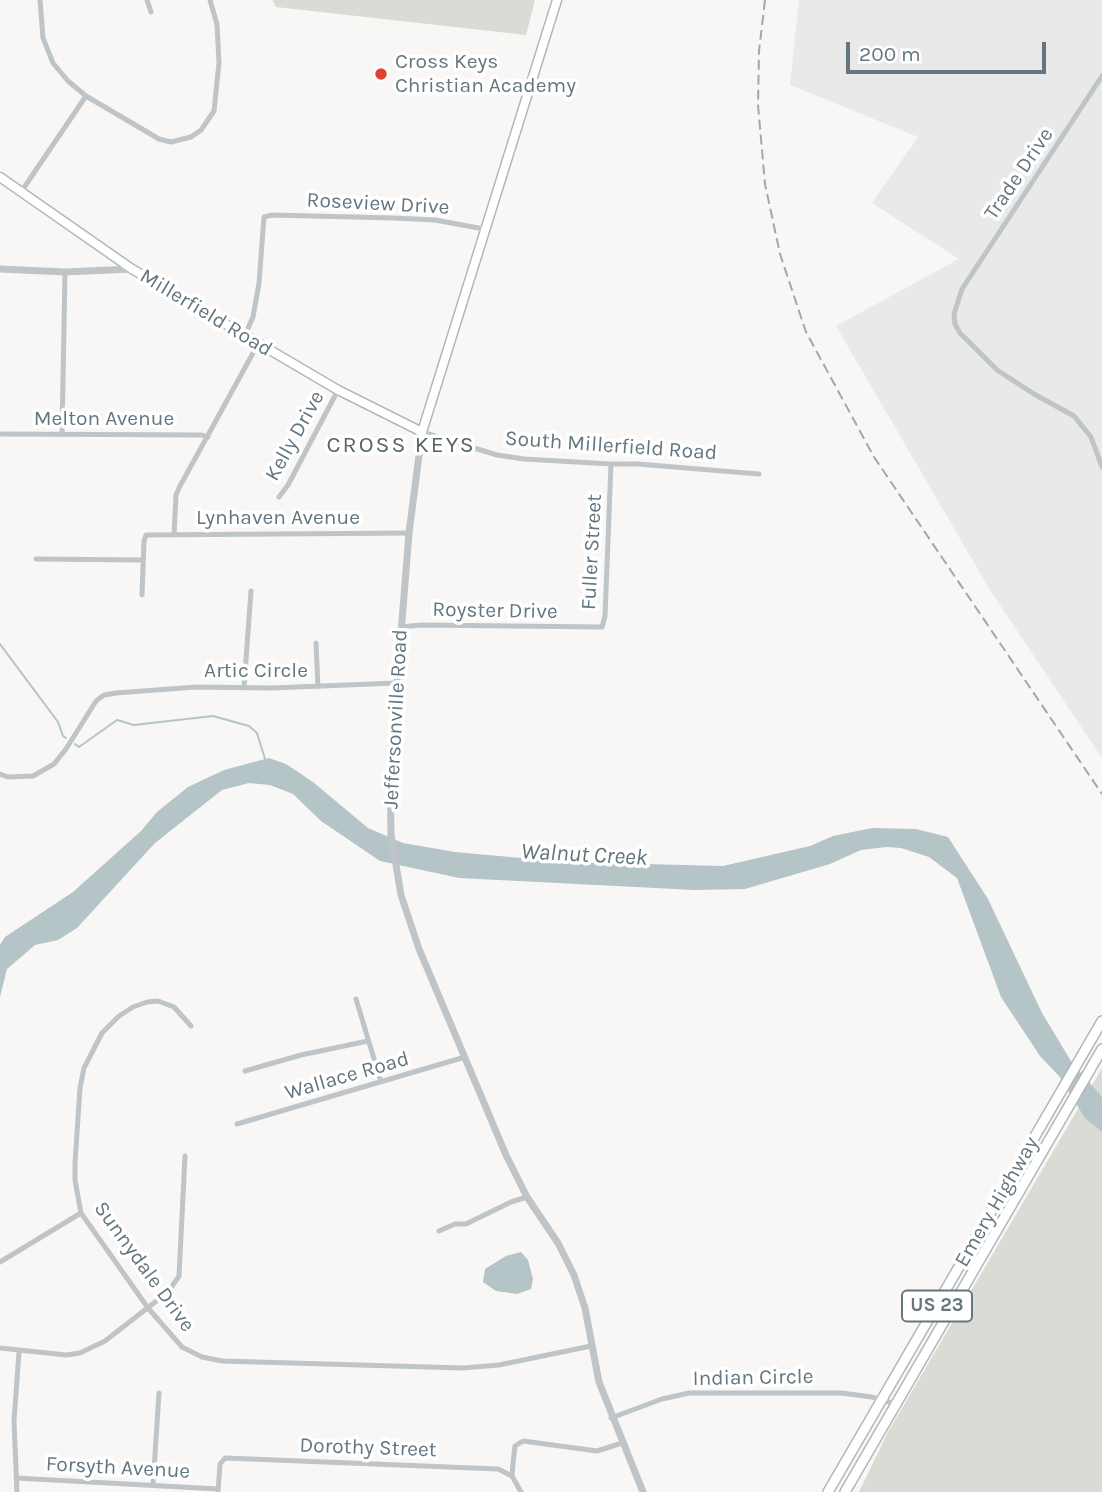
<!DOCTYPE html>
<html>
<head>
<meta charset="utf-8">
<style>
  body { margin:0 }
  #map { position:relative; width:1102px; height:1492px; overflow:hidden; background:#f8f7f5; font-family:Karla,sans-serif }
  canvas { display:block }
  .scale { position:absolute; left:846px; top:42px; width:200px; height:32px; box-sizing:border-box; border:4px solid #64767f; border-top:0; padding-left:9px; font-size:21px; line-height:24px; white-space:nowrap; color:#64767f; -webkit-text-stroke:5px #fff; paint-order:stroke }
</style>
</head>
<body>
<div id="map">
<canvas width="1102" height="1492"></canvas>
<div class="scale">200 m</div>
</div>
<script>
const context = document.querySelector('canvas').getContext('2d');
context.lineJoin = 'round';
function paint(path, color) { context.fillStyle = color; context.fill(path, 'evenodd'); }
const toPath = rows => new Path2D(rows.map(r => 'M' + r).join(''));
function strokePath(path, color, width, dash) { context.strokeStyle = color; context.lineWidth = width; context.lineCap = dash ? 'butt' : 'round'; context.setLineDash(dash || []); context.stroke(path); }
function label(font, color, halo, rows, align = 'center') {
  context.font = font + ' Karla,sans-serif'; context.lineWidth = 7; context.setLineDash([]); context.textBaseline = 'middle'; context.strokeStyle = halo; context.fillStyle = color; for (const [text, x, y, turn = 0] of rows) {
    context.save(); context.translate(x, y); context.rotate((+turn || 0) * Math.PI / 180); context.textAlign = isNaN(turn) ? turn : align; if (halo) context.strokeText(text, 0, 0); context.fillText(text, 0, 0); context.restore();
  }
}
paint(toPath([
  [799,0,1102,0,1102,758,990,590,836,326,959,259,872,203,918,137,790,85]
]), '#e8e9e8');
paint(toPath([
  [272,0,535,0,526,35,276,7],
  [1102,1068,1102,1492,859,1492,888,1432]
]), '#d8dcd4');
paint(toPath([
  [269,758,286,764,313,782,368,828,403,843,455,852,566,862,723,866,810,846,833,836,872,828,916,829,948,837,988,899,1042,1013,1071,1061,1102,1097,1102,1132,1085,1118,1059,1076,1040,1056,1001,997,957,878,929,857,901,848,886,847,861,850,830,864,745,889,694,890,459,878,380,861,321,821,293,794,270,785,249,783,222,790,155,843,77,928,58,940,35,945,7,969,0,997,0,945,5,937,73,892,141,831,157,812,188,787,224,770],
  [521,1252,528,1260,533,1279,531,1289,517,1294,496,1291,483,1282,485,1269,506,1256]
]), '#b5c4c6');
strokePath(toPath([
  [0,644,58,722,63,736,66,738],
  [75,744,79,747,117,720,134,725,213,716,249,726,257,733,265,759]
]), '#b5c4c6', 2);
const secondary = toPath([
  [0,177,132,269,338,390,422,432,557,0]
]);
const trunk = toPath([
  [828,1492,1102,1021],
  [845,1492,1102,1049]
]);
strokePath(secondary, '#b1b8bb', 11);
strokePath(trunk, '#b2b7ba', 12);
strokePath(toPath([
  [40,0,43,38,53,63,68,81,86,96,159,139,171,142,191,137,201,130,214,111,219,63,217,24,210,0],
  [147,0,151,12],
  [1102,76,962,289,954,314,955,324,960,333,997,370,1034,394,1074,416,1091,437,1102,467],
  [21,192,86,96],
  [245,335,253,317,259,283,264,217,272,215,394,218,435,220,484,229],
  [422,432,497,455,524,459,611,464,638,464,759,474],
  [0,434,202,435,208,437],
  [62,435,65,272],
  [279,497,288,485,338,390],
  [174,535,176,495,180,486,258,344],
  [36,559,142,560],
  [142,595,144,541,146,535,409,533],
  [401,627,421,625,602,627,605,616,611,464],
  [316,643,318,687],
  [244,687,251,591],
  [0,774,8,777,33,776,54,764,66,749,96,701,104,695,116,693,196,687,272,688,396,683],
  [356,999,381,1082],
  [191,1026,174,1007,158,1001,147,1002,133,1007,119,1016,102,1033,84,1068,80,1088,75,1163,75,1180,81,1213,148,1308,182,1347,202,1357,222,1361,463,1368,499,1365,591,1346],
  [245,1071,301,1055,368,1041],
  [237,1124,465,1057],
  [439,1231,455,1224,466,1224,511,1202,527,1197],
  [0,1262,81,1213],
  [0,1348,66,1355,80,1353,105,1341,168,1292,179,1276,185,1156],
  [611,1418,662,1399,689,1393,841,1393,872,1397,896,1404],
  [16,1478,218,1489],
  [153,1485,159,1393],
  [17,1492,14,1421,19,1352],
  [218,1492,220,1464,225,1458,498,1469,512,1476],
  [521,1492,512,1476,513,1463,515,1446,523,1441,597,1451,622,1443]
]), '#bec4c7', 5);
strokePath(toPath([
  [0,269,65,272,132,269],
  [422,432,409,533,390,771,391,835,401,895,419,949,506,1155,527,1197,558,1243,574,1275,585,1308,599,1382,643,1492]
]), '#bec4c7', 7);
strokePath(secondary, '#fff', 8);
strokePath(trunk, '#fff', 9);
strokePath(toPath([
  [765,0,759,51,758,105,765,184,780,254,806,332,874,457,1102,794]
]), '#a0a8ac', 2, [10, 5]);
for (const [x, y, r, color] of [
  [381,74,7,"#dc4431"]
]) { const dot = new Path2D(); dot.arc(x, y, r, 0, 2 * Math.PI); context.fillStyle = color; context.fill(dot); strokePath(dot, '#fff', 2.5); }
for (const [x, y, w] of [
  [937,1306,70]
]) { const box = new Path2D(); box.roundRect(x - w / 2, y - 15.5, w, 31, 5); context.fillStyle = '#fff'; context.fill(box); strokePath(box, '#64767f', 2); }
label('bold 19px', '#64767f', null, [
  ["US 23",937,1306]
]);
label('21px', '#64767f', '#fff', [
  ["Cross Keys",395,62],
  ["Christian Academy",395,86]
], 'left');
label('21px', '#64767f', '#fff', [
  ["Trade Drive",1019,174,-56],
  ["Roseview Drive",378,204,3],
  ["Millerfield Road",206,313,31],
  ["Melton Avenue",104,419],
  ["Kelly Drive",295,436,-61],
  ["South Millerfield Road",611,446,4],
  ["Lynhaven Avenue",278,518],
  ["Fuller Street",592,552,-87],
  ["Royster Drive",495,611,1],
  ["Artic Circle",256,671],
  ["Jeffersonville Road",396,719,-87],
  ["Wallace Road",347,1076,-16],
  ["Emery Highway",997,1202,-60],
  ["Sunnydale Drive",144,1267,54],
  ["Indian Circle",753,1378,-1],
  ["Dorothy Street",368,1448,2],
  ["Forsyth Avenue",118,1468,3]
]);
context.letterSpacing = '2px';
label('23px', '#56646a', '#fff', [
  ["CROSS KEYS",401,445]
]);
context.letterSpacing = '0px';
label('italic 23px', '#5f7679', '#fff', [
  ["Walnut Creek",584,855,3]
]);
</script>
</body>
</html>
